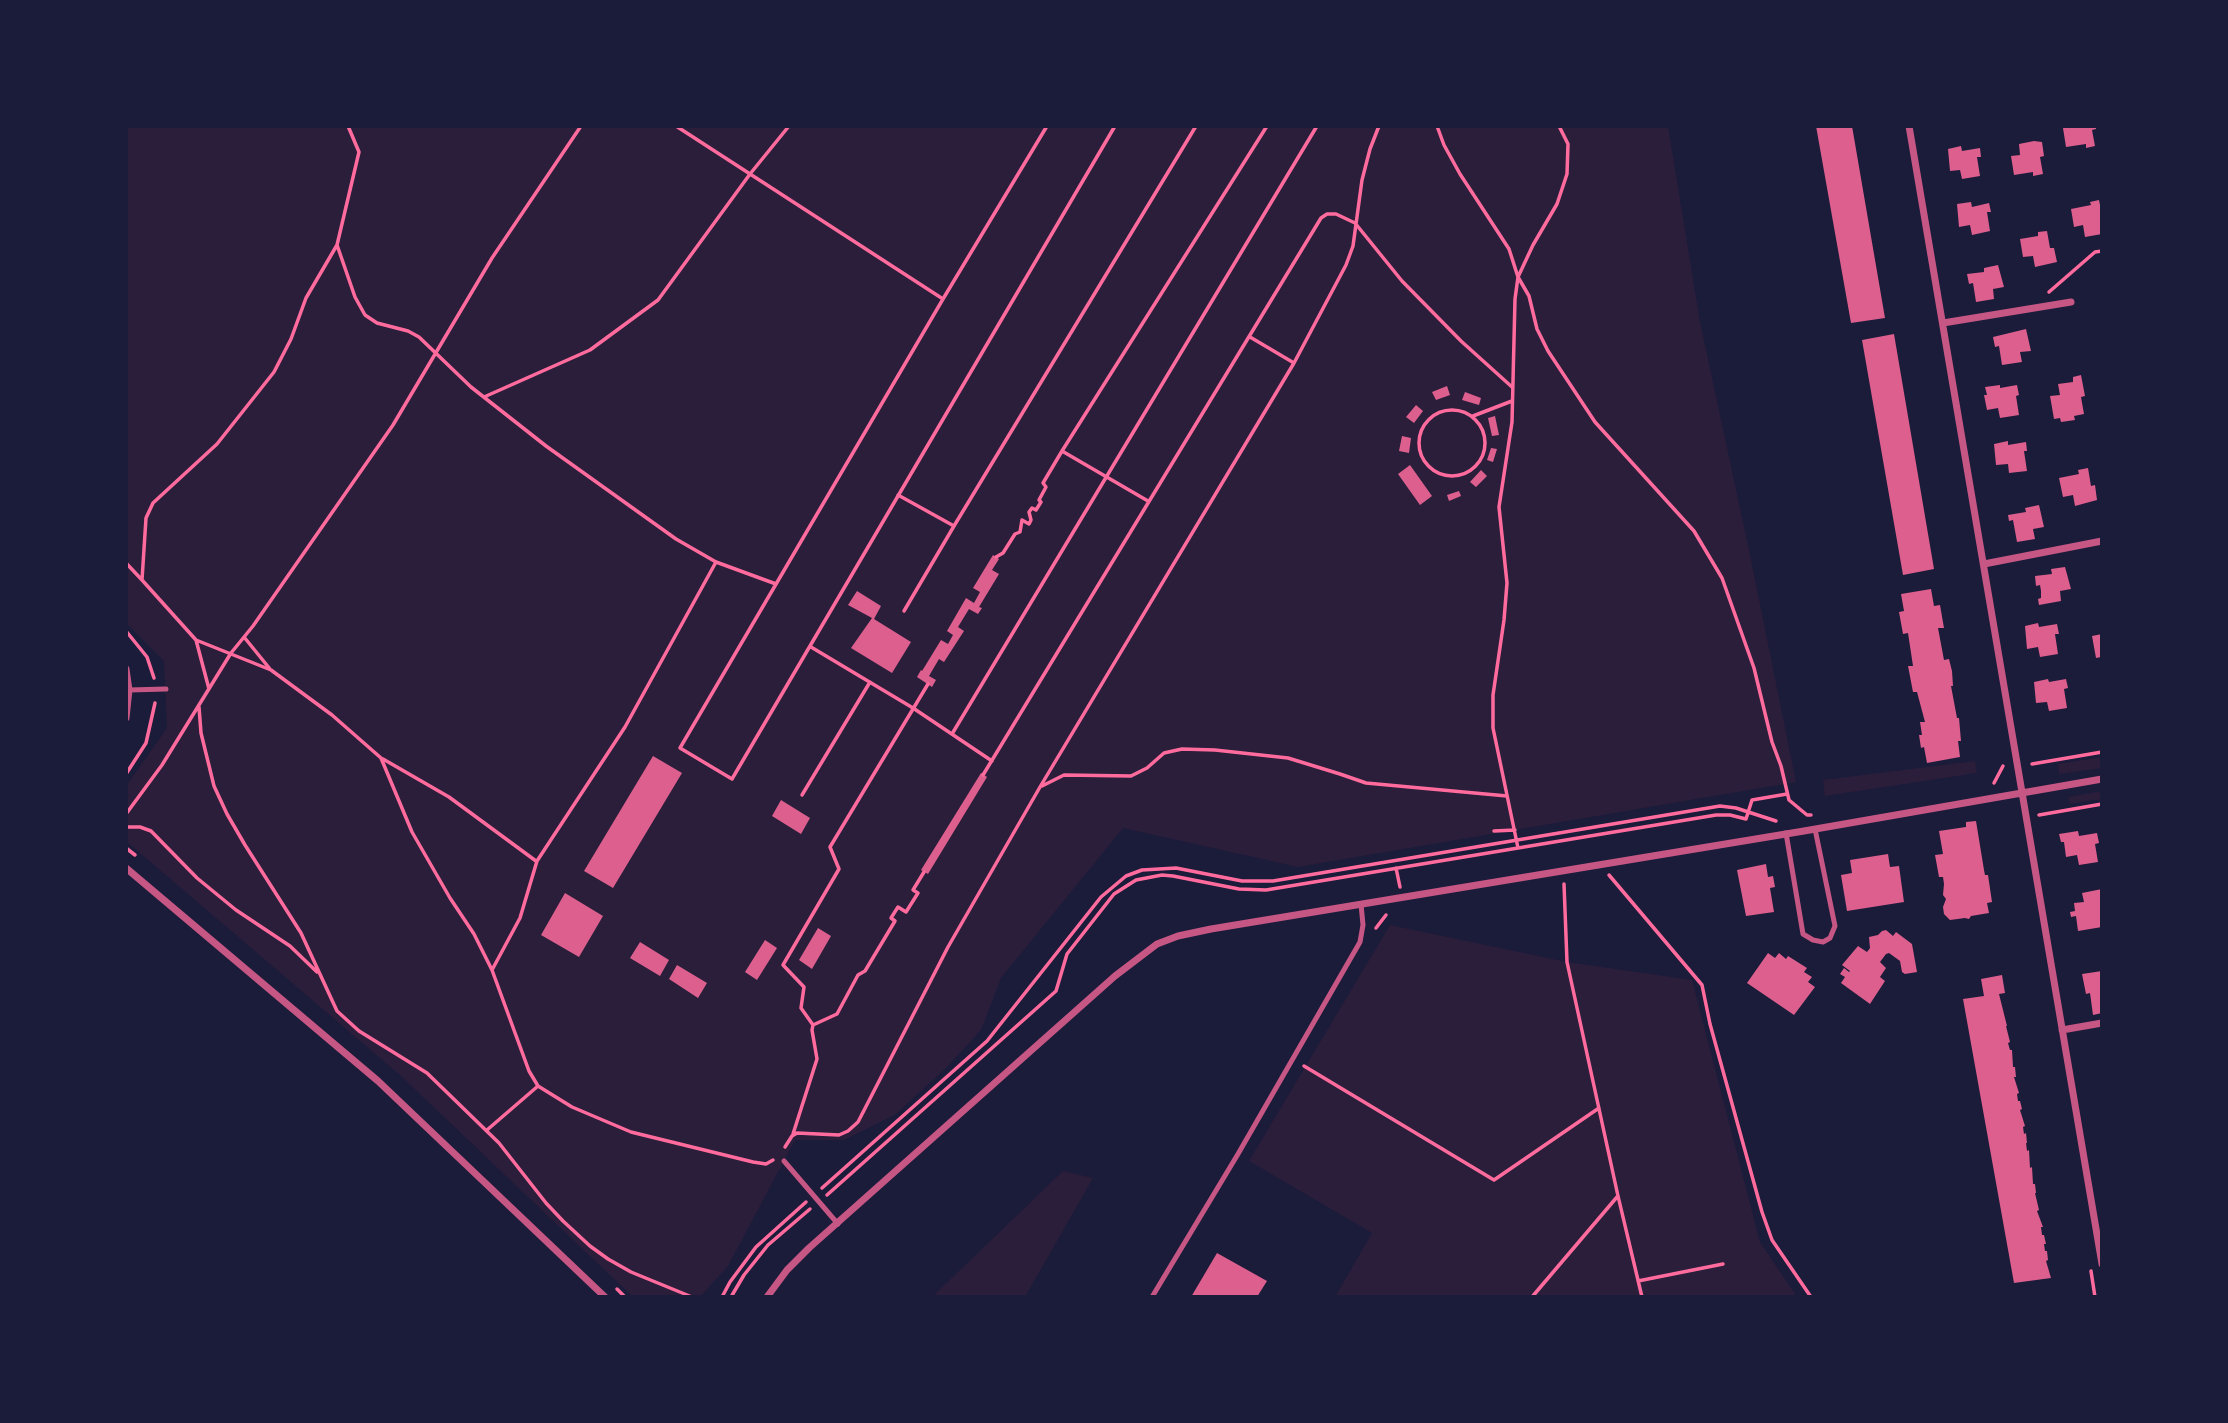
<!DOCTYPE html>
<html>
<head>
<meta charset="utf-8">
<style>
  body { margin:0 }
  #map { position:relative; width:2228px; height:1423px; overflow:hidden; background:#1b1b3a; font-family:"Open Sans",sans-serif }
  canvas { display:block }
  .frame { position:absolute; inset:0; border:128px solid #1b1b3a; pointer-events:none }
</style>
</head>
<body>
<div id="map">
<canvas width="2228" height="1423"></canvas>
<div class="frame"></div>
</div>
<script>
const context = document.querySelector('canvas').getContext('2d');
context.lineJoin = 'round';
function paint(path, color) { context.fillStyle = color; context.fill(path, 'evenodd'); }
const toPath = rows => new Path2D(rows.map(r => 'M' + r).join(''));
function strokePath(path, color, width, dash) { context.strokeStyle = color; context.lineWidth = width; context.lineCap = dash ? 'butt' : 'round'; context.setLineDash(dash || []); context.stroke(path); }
paint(toPath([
  [126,126,1668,126,1700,322,1749,550,1796,782,1298,867,1123,828,1001,978,981,1030,947,1067,895,1115,844,1140,795,1140,728,1266,700,1297,633,1297,401,1076,126,841,126,786,167,728,164,661,126,623],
  [2102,757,2102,768,2059,774,2058,764],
  [1975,761,1977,773,1825,796,1823,780],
  [2102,791,2102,799,2070,804,2068,797],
  [1390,925,1567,962,1692,980,1760,1242,1797,1297,1335,1297,1372,1233,1249,1161],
  [1063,1171,1093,1178,1025,1297,932,1297]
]), '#2a1e3b');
paint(toPath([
  [1816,126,1852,126,1885,318,1851,323],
  [2073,126,2096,126,2096,129,2092,130,2095,146,2086,148,2086,144,2066,147,2063,128],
  [2034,141,2042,142,2044,156,2040,157,2043,174,2033,176,2033,172,2014,175,2011,156,2020,155,2019,144],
  [1961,146,1962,151,1980,148,1981,157,1977,157,1980,176,1962,179,1960,170,1950,171,1948,149],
  [2099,200,2102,215,2102,234,2085,237,2083,225,2074,227,2071,209,2091,205,2090,202],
  [1971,202,1972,207,1989,203,1991,212,1987,212,1990,231,1972,235,1970,225,1959,227,1957,204],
  [2047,231,2050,248,2054,248,2057,262,2035,267,2033,256,2023,257,2020,239,2038,236,2038,232],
  [1998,265,2004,287,1993,289,1994,299,1976,302,1973,283,1969,284,1967,274,1984,272,1984,268],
  [2026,329,2031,351,2020,352,2022,362,2002,365,1999,346,1995,347,1993,337],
  [1894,334,1934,569,1903,575,1862,340],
  [2081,375,2085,396,2081,397,2084,414,2074,416,2075,420,2061,422,2060,418,2054,419,2050,396,2060,395,2058,384,2073,382,2073,377],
  [2000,385,2000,388,2017,385,2019,395,2016,396,2019,415,2000,418,1998,408,1987,410,1984,395,1987,395,1985,387],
  [1447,386,1450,395,1436,400,1432,392],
  [1465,392,1481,398,1479,405,1462,400],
  [1416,405,1423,411,1414,423,1406,417],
  [1495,416,1499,435,1492,436,1488,418],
  [1402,436,1411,438,1409,453,1399,451],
  [2008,441,2008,445,2026,442,2027,451,2024,451,2027,471,2009,473,2008,464,1996,465,1994,444],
  [1491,448,1497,449,1493,462,1487,460],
  [1410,465,1432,496,1420,505,1398,474],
  [2088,468,2091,486,2095,485,2097,500,2075,506,2073,495,2063,497,2059,478,2079,474,2078,470],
  [1481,470,1487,476,1476,487,1470,482],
  [1459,491,1461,496,1449,501,1447,495],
  [2039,505,2044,527,2033,529,2035,539,2017,542,2013,520,2009,521,2008,515,2026,512,2025,508],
  [993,555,999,559,992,570,999,574,979,607,982,608,978,614,969,609,958,627,964,631,944,662,939,659,929,676,936,680,932,687,917,677,921,670,922,671,941,640,948,644,953,635,947,631,966,598,974,603,980,592,973,588],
  [2065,567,2071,589,2060,591,2061,601,2039,605,2038,599,2041,598,2041,591,2040,585,2036,586,2035,576,2052,574,2051,569],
  [1931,589,1934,606,1940,605,1944,628,1938,628,1944,660,1949,659,1952,671,1953,686,1951,686,1957,718,1959,718,1961,741,1958,741,1960,757,1927,763,1924,747,1921,748,1919,735,1922,735,1920,722,1925,722,1917,692,1913,692,1908,666,1913,666,1908,633,1903,634,1899,612,1904,611,1901,594],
  [857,591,881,606,874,619,911,642,892,673,851,648,872,618,848,605],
  [2038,623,2039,627,2057,624,2059,634,2055,634,2058,654,2040,657,2038,647,2027,649,2025,626],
  [2102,634,2101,657,2096,658,2092,636],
  [2048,679,2049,682,2066,679,2068,688,2064,689,2067,708,2049,711,2047,702,2036,703,2034,682],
  [653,756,682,773,613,888,584,871],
  [981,773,987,777,928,874,921,870],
  [781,800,810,818,801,834,772,816],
  [1976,821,1984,870,1985,875,1988,875,1992,902,1987,903,1989,913,1971,916,1969,919,1965,918,1950,920,1944,914,1943,907,1946,899,1943,895,1944,884,1943,877,1939,877,1935,855,1943,854,1939,831,1966,827,1966,822],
  [2078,831,2079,836,2097,833,2099,843,2095,844,2098,862,2079,865,2077,855,2066,857,2064,842,2061,842,2059,834],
  [1888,854,1890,867,1899,866,1904,902,1847,911,1841,875,1852,873,1850,860],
  [1766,864,1768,877,1773,876,1775,887,1770,888,1774,912,1746,916,1737,870],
  [2102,889,2102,927,2078,931,2076,916,2071,917,2070,912,2075,911,2074,903,2084,902,2082,893],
  [565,893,603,916,579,957,541,935],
  [818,928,831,936,812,969,799,960],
  [1886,930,1893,936,1896,932,1912,944,1917,972,1905,974,1902,972,1900,961,1889,953,1886,954,1880,962,1886,968,1880,977,1885,981,1870,1004,1841,983,1845,977,1840,974,1844,968,1849,972,1850,971,1842,965,1858,946,1867,952,1870,948,1869,937,1878,935,1882,931],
  [765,940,777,948,757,980,745,972],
  [640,942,669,960,660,976,630,958],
  [1768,953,1775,958,1779,953,1786,959,1788,956,1807,968,1804,972,1812,977,1808,982,1815,987,1794,1015,1747,983],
  [677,965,707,983,698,998,669,979],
  [2102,971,2102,1013,2093,1015,2090,993,2086,994,2082,974],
  [2002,975,2005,993,1999,994,2007,1026,2006,1026,2010,1042,2008,1043,2010,1050,2012,1050,2013,1067,2015,1067,2016,1077,2014,1077,2019,1093,2017,1094,2018,1101,2020,1101,2022,1109,2020,1110,2025,1126,2023,1127,2024,1134,2026,1133,2027,1143,2026,1143,2027,1151,2029,1150,2030,1168,2032,1167,2033,1184,2035,1184,2036,1193,2035,1193,2039,1210,2037,1211,2043,1227,2041,1227,2042,1235,2044,1235,2046,1244,2044,1244,2045,1251,2047,1251,2048,1260,2046,1261,2051,1278,2014,1283,1963,999,1984,996,1981,979],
  [1217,1253,1267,1281,1257,1297,1191,1297]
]), '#dd5f8e');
strokePath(toPath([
  [676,126,943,299],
  [1047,126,943,299,680,748,732,779,1115,126],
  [1437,126,1444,145,1460,174,1509,249,1518,277,1529,296,1537,329,1548,351,1595,422,1694,531,1722,578,1754,668,1772,742,1781,766,1789,800,1807,815,1811,815],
  [337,245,355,297,365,315,377,323,408,331,419,337,471,387,546,446,676,539,716,562,776,584],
  [2049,292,2095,252,2102,251],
  [1250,337,1294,363],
  [484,397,590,350,658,300,750,174,789,126],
  '1419 443a33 33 0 1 1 66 0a33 33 0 1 1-66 0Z',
  [1473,416,1512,401],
  [1062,451,1148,501],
  [898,495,954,526,1196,126],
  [996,557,1003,553,1015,534,1020,532,1022,520,1029,524,1031,520,1029,512,1032,508,1036,510,1041,502,1039,500,1046,487,1043,483,1062,451,1267,126],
  [126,563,142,580],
  [904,611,954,526],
  [126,631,147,657,154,678],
  [244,637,270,669],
  [196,640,271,670,332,715,381,758,412,832,450,898,474,934,492,970,529,1071,538,1086,572,1107,631,1132,753,1162,766,1164,773,1160],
  [811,647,913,708,992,761],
  [209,689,196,640,142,580,146,518,153,503,217,444,274,372,291,339,306,298,337,245,359,152,348,126],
  [199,707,201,733,214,786,227,814,245,845,301,933,337,1011,359,1031,427,1073,499,1143,546,1203,563,1221,590,1246,608,1259,631,1272,692,1297],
  [952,734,1317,126],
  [383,759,449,797,536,861],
  [2032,764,2102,752],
  [126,774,146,743,155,703],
  [983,775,1321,218,1327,214,1336,214,1355,223,1402,281,1461,341,1512,387],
  [1994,783,2003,766],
  [1042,786,1064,775,1131,776,1147,768,1164,753,1182,749,1215,750,1288,758,1340,774,1366,783,1507,796],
  [802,795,870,682],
  [126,814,162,765,231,653,253,626,393,425,492,258,581,126],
  [2039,815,2102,804],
  [126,827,140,827,151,831,197,878,236,910,290,946,317,972],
  [1494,831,1515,830],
  [126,848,135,855],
  [1518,848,1493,728,1493,695,1504,620,1507,583,1499,507,1512,422,1515,299,1518,277,1533,245,1557,204,1567,174,1568,144,1559,126],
  [1396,868,1400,887],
  [924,872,913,890,918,893,906,912,898,907,891,918,895,921,865,971,858,975,837,1014,813,1025,801,1008,804,987,783,965,839,869,830,847,928,684],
  [1609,875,1702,985,1710,1024,1762,1212,1772,1240,1811,1297],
  [1564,884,1567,962,1618,1196,1642,1297],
  [1376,928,1386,915],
  [492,970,520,918,537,861,625,727,716,562],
  [1304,1066,1494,1180,1599,1108],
  [487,1130,538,1086],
  [793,1134,817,1059,812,1030,813,1025],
  [785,1147,792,1136,797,1133,839,1135,848,1131,858,1122,948,947,1040,787,1294,363,1346,265,1353,246,1362,180,1370,149,1379,126],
  [822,1188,987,1041,1101,897,1126,876,1142,870,1176,868,1242,881,1273,881,1720,806,1736,808,1776,821],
  [827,1195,1056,991,1067,954,1114,894,1136,880,1162,875,1173,876,1239,889,1266,890,1716,815,1730,815,1746,819,1752,800,1787,794],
  [2091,1271,2095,1297],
  [1638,1281,1723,1264],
  [617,1289,625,1297],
  [722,1297,730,1282,756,1247,806,1202],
  [731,1297,744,1275,768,1245,810,1209],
  [1532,1297,1617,1197]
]), '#ff6b9d', 3.5);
strokePath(toPath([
  [129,690,166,689],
  [1786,833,1803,934,1813,940,1823,942,1830,938,1835,926,1815,829],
  [784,1161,838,1224],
  [1152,1297,1238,1154,1360,942,1363,925,1361,904]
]), '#c65784', 5);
strokePath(toPath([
  [1909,126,2102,1264],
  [1943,323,2071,302],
  [1984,564,2102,541],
  [126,669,129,690,126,718],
  [126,868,378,1081,605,1297],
  [2062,1030,2102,1023],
  [767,1297,787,1270,809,1248,1115,976,1157,944,1178,936,1211,929,1804,831,2102,779]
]), '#c65784', 7);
</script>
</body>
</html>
